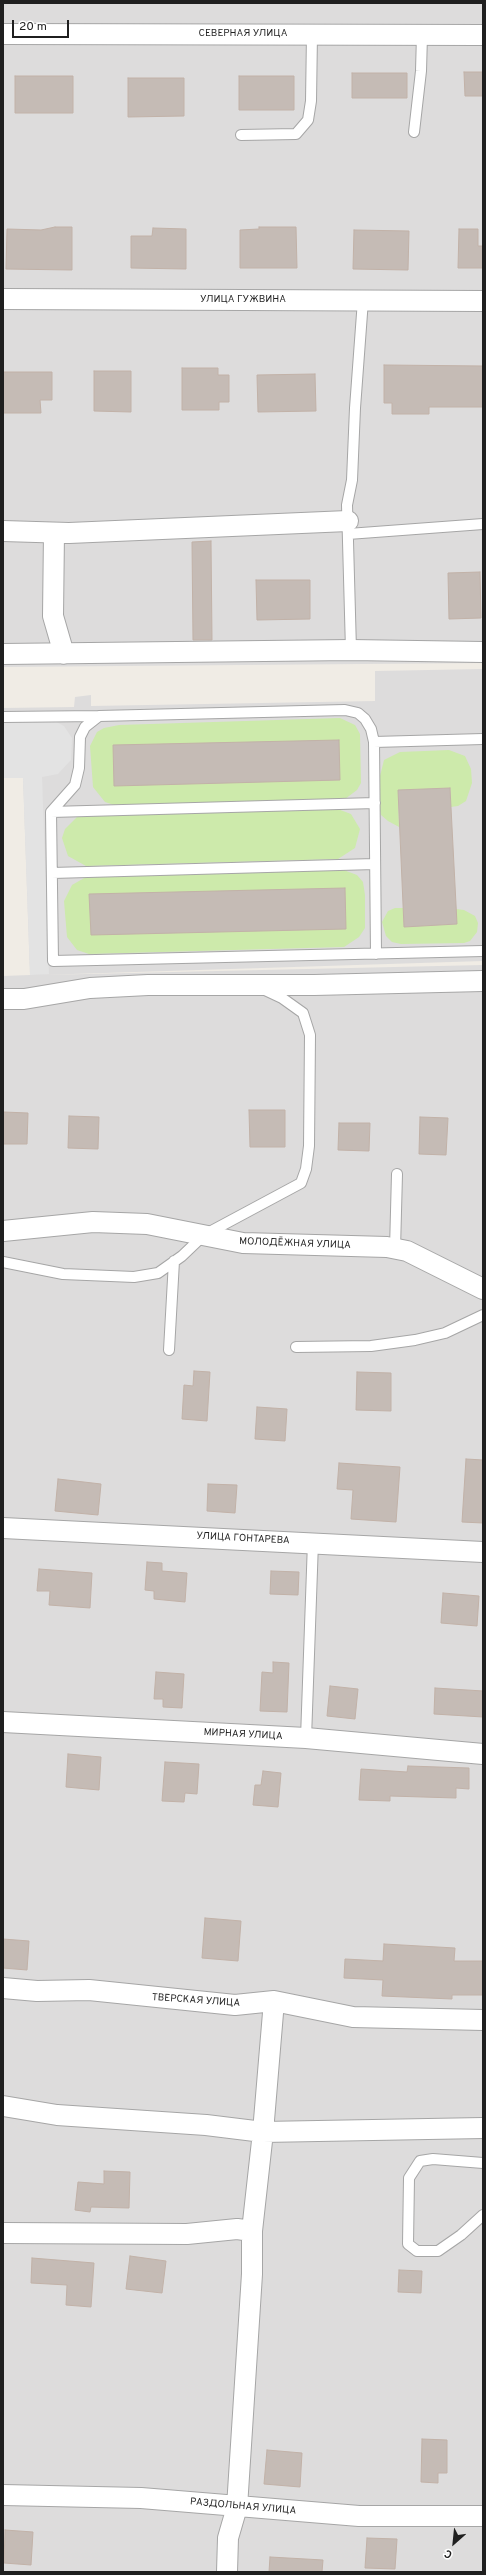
<!DOCTYPE html>
<html>
<head>
<meta charset="utf-8">
<style>
  body { margin:0 }
  #map { position:relative; width:486px; height:2575px; overflow:hidden; background:#f0ece5; font-family:Overpass,sans-serif }
  canvas { display:block }
  .frame { position:absolute; inset:0; border:4px solid #1f1f1f; pointer-events:none }
  .north { position:absolute; left:434px; top:2523px; width:40px; height:40px; -webkit-text-stroke:3px #fff; paint-order:stroke; rotate:207deg; font-size:11px; font-weight:700; line-height:16px; text-align:center; color:#1f1f1f }
  .north::after { content:''; display:block; margin:auto; width:14px; height:18px; background:#1f1f1f; clip-path:polygon(50% 0,100% 100%,50% 72%,0 100%) }
  .scale { position:absolute; left:12px; top:20px; width:57px; height:18px; box-sizing:border-box; border:2px solid #1f1f1f; border-top:0; padding-left:5px; font-size:12px; line-height:14px; white-space:nowrap; color:#1f1f1f; -webkit-text-stroke:3px #fff; paint-order:stroke }
</style>
</head>
<body>
<div id="map">
<canvas width="486" height="2575"></canvas>
<div class="frame"></div>
<div class="north">С</div>
<div class="scale">20 m</div>
</div>
<script>
const context = document.querySelector('canvas').getContext('2d');
context.lineJoin = 'round';
function paint(path, color) { context.fillStyle = color; context.fill(path, 'evenodd'); }
const toPath = rows => new Path2D(rows.map(r => 'M' + r).join(''));
function strokePath(path, color, width, dash) { context.strokeStyle = color; context.lineWidth = width; context.lineCap = dash ? 'butt' : 'round'; context.setLineDash(dash || []); context.stroke(path); }
function label(font, color, halo, rows, align = 'center') {
  context.font = font + ' Overpass,sans-serif'; context.lineWidth = 3; context.setLineDash([]); context.textBaseline = 'middle'; context.strokeStyle = halo; context.fillStyle = color; for (const [text, x, y, turn = 0] of rows) {
    context.save(); context.translate(x, y); context.rotate((+turn || 0) * Math.PI / 180); context.textAlign = isNaN(turn) ? turn : align; if (halo) context.strokeText(text, 0, 0); context.fillText(text, 0, 0); context.restore();
  }
}
paint(toPath([
  [3,3,483,3,483,663,3,667],
  [483,669,483,961,41,975,483,965,483,2572,3,2572,3,976,30,975,23,778,3,778,3,708,74,707,75,697,91,695,91,706,375,701,375,671]
]), '#dddcdc');
paint(toPath([
  [340,718,355,725,360,734,361,783,357,790,345,799,114,805,105,802,93,787,90,746,97,732,104,728,119,725],
  [449,750,465,756,471,769,472,783,466,801,458,806,451,807,450,788,398,790,399,827,388,821,381,815,379,807,379,780,384,760,400,752],
  [335,808,351,814,360,829,355,848,338,859,86,866,68,856,62,838,65,829,77,817,94,815],
  [341,869,357,875,363,882,365,895,365,928,359,937,344,947,89,954,77,950,67,937,64,901,72,885,86,877],
  [395,908,403,908,404,927,456,924,456,909,464,910,475,916,478,923,477,932,470,941,464,943,401,944,392,942,386,936,382,922,388,911]
]), '#cdeaab');
paint(toPath([
  [51,719,64,726,72,738,71,760,58,774,42,777,49,974,30,975,23,778,3,778,3,721]
]), '#e3e3e3');
const building = toPath([
  [464,72,483,72,483,96,465,96,464,72],
  [352,73,407,73,407,98,352,98,352,73],
  [15,76,73,76,73,113,15,113,15,76],
  [239,76,294,76,294,110,239,110,239,76],
  [128,78,184,78,184,116,128,117,128,78],
  [55,227,72,227,72,270,6,269,7,229,41,230,55,227],
  [259,227,296,227,297,268,240,268,240,230,259,229,259,227],
  [153,228,186,229,186,269,131,268,131,236,152,236,153,228],
  [459,229,478,229,478,246,483,246,483,268,458,268,459,229],
  [354,230,409,231,408,270,353,269,354,230],
  [384,365,483,366,483,407,429,407,429,414,392,414,392,403,384,403,384,365],
  [182,368,218,368,218,375,229,375,229,402,219,402,219,410,182,410,182,368],
  [94,371,131,371,131,412,94,411,94,371],
  [3,372,52,372,52,400,40,400,41,413,3,413,3,372],
  [315,374,316,411,258,412,257,375,315,374],
  [211,541,212,640,193,640,192,542,211,541],
  [480,572,481,618,449,619,448,573,480,572],
  [256,580,310,580,310,619,257,620,256,580],
  [339,740,340,780,114,786,113,745,339,740],
  [450,788,457,924,404,927,398,790,450,788],
  [345,888,346,929,91,935,89,894,345,888],
  [249,1110,285,1110,285,1147,250,1147,249,1110],
  [3,1112,28,1113,27,1144,3,1144,3,1112],
  [69,1116,99,1117,98,1149,68,1148,69,1116],
  [420,1117,448,1118,446,1155,419,1154,420,1117],
  [339,1123,370,1123,369,1151,338,1150,339,1123],
  [194,1371,210,1372,207,1421,182,1419,184,1385,193,1386,194,1371],
  [357,1372,391,1373,391,1411,356,1410,357,1372],
  [257,1407,287,1409,285,1441,255,1439,257,1407],
  [466,1459,483,1460,483,1523,462,1522,466,1459],
  [339,1463,400,1467,396,1522,351,1519,353,1490,337,1489,339,1463],
  [58,1479,101,1484,98,1515,55,1511,58,1479],
  [208,1484,237,1485,235,1513,207,1511,208,1484],
  [147,1562,162,1563,162,1571,187,1573,185,1602,154,1599,154,1591,145,1590,147,1562],
  [39,1569,92,1573,90,1608,49,1605,50,1591,37,1591,39,1569],
  [271,1571,299,1572,298,1595,270,1594,271,1571],
  [443,1593,479,1596,477,1626,441,1623,443,1593],
  [273,1662,289,1663,287,1712,260,1711,262,1672,273,1673,273,1662],
  [156,1672,184,1674,182,1708,163,1707,163,1699,154,1699,156,1672],
  [330,1686,358,1689,355,1719,327,1716,330,1686],
  [435,1688,483,1691,483,1717,434,1714,435,1688],
  [68,1754,101,1757,99,1790,66,1787,68,1754],
  [165,1762,199,1764,197,1794,185,1793,184,1802,162,1801,165,1762],
  [408,1766,469,1768,469,1789,456,1788,456,1798,390,1796,390,1801,359,1800,361,1769,407,1772,408,1766],
  [263,1771,281,1773,278,1807,253,1805,255,1785,261,1785,263,1771],
  [205,1918,241,1921,238,1961,202,1958,205,1918],
  [3,1939,29,1941,27,1970,3,1968,3,1939],
  [384,1944,455,1948,454,1961,483,1961,483,1995,452,1995,452,1999,382,1996,383,1980,344,1978,345,1959,383,1961,384,1944],
  [104,2171,130,2172,129,2208,91,2207,90,2212,75,2210,78,2182,104,2184,104,2171],
  [130,2256,166,2261,162,2293,126,2289,130,2256],
  [32,2258,94,2263,91,2307,66,2305,67,2285,31,2283,32,2258],
  [399,2270,422,2271,421,2293,398,2292,399,2270],
  [422,2439,447,2440,447,2473,438,2473,438,2483,421,2482,422,2439],
  [267,2450,302,2453,300,2487,264,2484,267,2450],
  [5,2530,33,2532,31,2565,4,2563,5,2530],
  [367,2538,397,2539,395,2569,365,2568,367,2538],
  [270,2557,323,2560,322,2572,269,2572,270,2557]
]);
paint(building, '#c5bbb5');
strokePath(building, '#c2b2a8', 1);
const service = toPath([
  [414,132,421,71,422,35],
  [241,135,296,134,308,120,311,101,312,34],
  [348,534,483,524],
  [351,650,347,505,352,480,355,408,363,300],
  [3,717,99,716],
  [483,739,374,742,371,729,365,719,358,713,345,710,99,716,85,727,80,737,79,768,75,785,51,812,53,961,483,951],
  [374,742,376,954],
  [51,812,375,803],
  [52,873,375,864],
  [395,1249,397,1174],
  [3,1262,63,1274,134,1277,158,1273,182,1256,204,1235,301,1183,306,1169,309,1146,310,1035,303,1013,282,998,265,990],
  [296,1347,371,1346,415,1340,445,1333,483,1315],
  [169,1350,174,1261],
  [306,1738,313,1542],
  [483,2163,433,2159,420,2161,409,2178,408,2244,417,2251,438,2251,461,2235,483,2215]
]);
const minor = toPath([
  [3,34,483,35],
  [3,299,483,301],
  [3,531,69,533,348,521],
  [54,533,53,616,64,654],
  [3,654,351,650,483,652],
  [3,999,24,999,90,988,148,985,314,985,483,981],
  [3,1231,93,1222,147,1224,243,1243,387,1247,407,1251,483,1289],
  [3,1528,483,1552],
  [3,1722,306,1738,483,1754],
  [3,1988,37,1991,89,1990,235,2005,274,2001,353,2017,483,2020],
  [3,2106,57,2115,206,2125,263,2132,274,2001],
  [3,2233,187,2234,237,2229,252,2231,263,2132,483,2128],
  [3,2495,141,2498,359,2516,483,2516],
  [227,2572,228,2538,237,2507,252,2274,252,2231]
]);
strokePath(service, '#a6a6a6', 12);
strokePath(minor, '#a6a6a6', 22);
strokePath(service, '#fff', 10);
strokePath(minor, '#fff', 20);
label('10px', '#1f1f1f', '#fff', [
  ["СЕВЕРНАЯ УЛИЦА",243,34],
  ["УЛИЦА ГУЖВИНА",243,300],
  ["МОЛОДЁЖНАЯ УЛИЦА",295,1244,2],
  ["УЛИЦА ГОНТАРЕВА",243,1539,3],
  ["МИРНАЯ УЛИЦА",243,1735,3],
  ["ТВЕРСКАЯ УЛИЦА",196,2001,4],
  ["РАЗДОЛЬНАЯ УЛИЦА",243,2507,5]
]);
</script>
</body>
</html>
